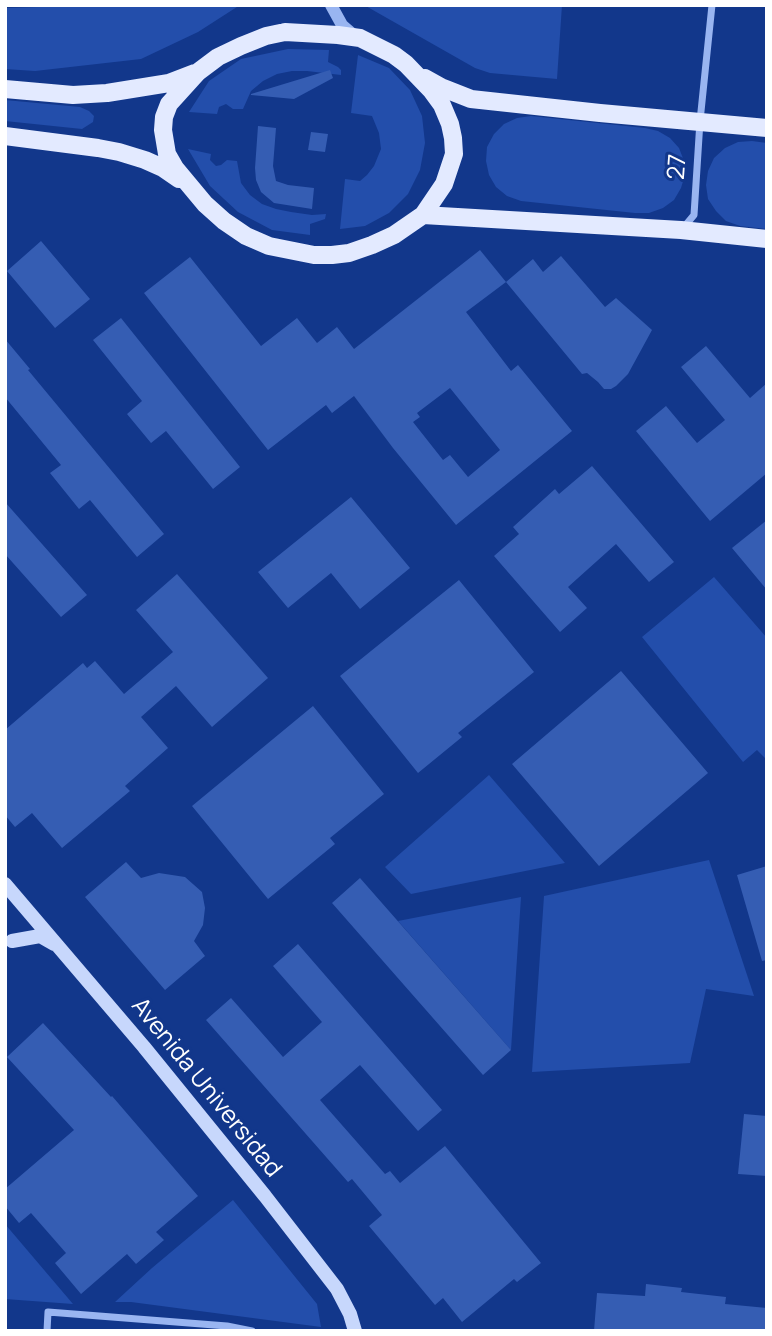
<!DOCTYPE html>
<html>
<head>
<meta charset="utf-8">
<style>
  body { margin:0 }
  #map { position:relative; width:772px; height:1336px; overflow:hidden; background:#12378b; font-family:Manrope,sans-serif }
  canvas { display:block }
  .frame { position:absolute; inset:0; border:7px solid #fff; pointer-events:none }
</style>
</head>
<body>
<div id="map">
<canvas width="772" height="1336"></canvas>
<div class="frame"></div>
</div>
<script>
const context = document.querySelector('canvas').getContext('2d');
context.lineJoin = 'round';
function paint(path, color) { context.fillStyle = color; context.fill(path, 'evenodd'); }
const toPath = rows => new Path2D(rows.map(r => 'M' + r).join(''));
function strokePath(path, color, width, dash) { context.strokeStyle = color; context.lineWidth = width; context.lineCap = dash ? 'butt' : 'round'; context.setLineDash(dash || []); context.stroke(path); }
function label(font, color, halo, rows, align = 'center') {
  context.font = font + ' Manrope,sans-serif'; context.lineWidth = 6; context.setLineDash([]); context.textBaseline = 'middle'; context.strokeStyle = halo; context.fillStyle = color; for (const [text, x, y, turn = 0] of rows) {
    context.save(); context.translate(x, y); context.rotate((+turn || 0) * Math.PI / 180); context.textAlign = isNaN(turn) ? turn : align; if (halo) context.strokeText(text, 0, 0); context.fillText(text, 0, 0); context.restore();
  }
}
paint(toPath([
  [110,5,240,5,198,32,141,59,35,71,5,69,5,8],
  [364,5,562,5,557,79,490,73,475,68],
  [288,49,329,50,328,62,338,67,341,70,341,75,307,71,292,71,277,74,263,81,251,91,243,109,233,109,226,104,219,107,217,114,189,112,209,81,241,59],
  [358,55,389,68,410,90,422,116,425,143,420,170,408,194,389,213,365,226,340,229,345,179,360,181,367,175,374,166,381,149,379,133,372,116,351,113],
  [5,100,80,107,89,111,94,116,93,122,82,129,5,121],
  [531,116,645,128,658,131,670,138,679,148,684,161,684,178,681,188,674,200,663,208,649,213,635,213,521,201,507,196,496,187,489,175,486,161,487,147,494,134,504,124,517,118],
  [752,141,767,143,767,229,740,226,726,221,716,211,708,199,706,185,708,171,714,158,725,148,738,142],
  [188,149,211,154,210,160,216,166,221,165,227,160,237,161,241,183,250,195,262,204,276,209,291,212,312,215,326,214,325,219,310,224,310,235,272,230,238,212,210,186],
  [714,577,767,638,767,760,757,750,743,762,642,637],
  [489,775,565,863,411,894,385,867],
  [709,860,754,996,706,989,690,1063,532,1072,544,896],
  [521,897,511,1050,398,921],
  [233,1200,317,1304,321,1327,131,1302,115,1302,152,1268],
  [5,1224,73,1304,5,1299]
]), '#234eab');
paint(toPath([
  [330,70,333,78,294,99,251,95,251,94],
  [258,126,276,128,273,166,276,181,288,185,314,188,312,209,274,203,261,192,256,180,255,168],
  [311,132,328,134,325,152,308,150],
  [41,241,90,299,55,328,7,271],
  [480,250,506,282,466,312,511,371,518,365,572,431,456,525,393,448,354,396,332,413,326,405,268,450,144,293,190,257,261,346,297,318,317,343,337,327,354,349],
  [450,388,500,450,468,477,450,455,443,460,413,422,420,417,417,413],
  [561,256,605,307,616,298,652,330,628,374,616,386,611,389,604,389,598,382,587,373,582,374,506,282,533,259,543,272],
  [121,318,240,467,213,489,166,431,151,443,127,414,142,401,93,340],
  [5,339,30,369,28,370,164,534,137,557,90,500,79,509,50,473,61,465,5,397],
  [706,346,750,398,767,383,767,473,710,521,636,431,666,406,697,443,725,420,681,367],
  [592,466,674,562,649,582,616,544,568,587,587,608,560,632,494,556,519,534,513,527,555,489,559,494],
  [351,497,410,568,360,609,331,573,288,608,258,572],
  [5,502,87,595,61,617,5,554],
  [767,520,767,590,732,548],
  [177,574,268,678,212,727,176,686,141,717,168,748,125,786,130,791,62,848,32,813,15,827,5,815,5,730,83,663,87,668,95,661,124,694,173,652,136,610],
  [459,580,534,672,458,733,462,737,418,773,340,676],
  [621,671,708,773,599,866,512,764],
  [313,706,384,794,330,838,335,844,268,899,192,806],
  [126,862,141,878,159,873,185,877,202,892,205,908,203,925,194,941,205,956,165,990,85,897],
  [767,866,767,960,762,961,737,875],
  [360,878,511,1050,483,1075,332,903],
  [298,944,442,1110,418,1131,360,1065,320,1100,385,1174,390,1171,400,1183,445,1146,541,1263,517,1282,514,1279,462,1322,443,1298,435,1305,369,1226,382,1215,352,1179,348,1182,206,1020,231,998,283,1057,322,1022,273,966],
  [43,1023,111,1097,112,1096,198,1196,156,1232,164,1240,136,1264,127,1254,81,1294,55,1263,66,1253,31,1213,19,1223,5,1206,5,1189,74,1130,7,1057],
  [744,1114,767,1116,767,1176,738,1174],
  [646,1284,682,1288,681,1292,726,1297,725,1304,767,1308,767,1331,594,1331,597,1293,645,1296]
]), '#355db3');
strokePath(toPath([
  [684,227,694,215,700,121,712,5],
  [47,1331,48,1312,227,1326,252,1331]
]), '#99b5f1', 7);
strokePath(toPath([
  [331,5,342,25,356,37]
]), '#99b5f1', 12);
strokePath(toPath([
  [5,884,144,1047,265,1196,337,1289,350,1314,355,1331],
  [12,941,40,936,54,944]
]), '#c7d7fc', 14);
strokePath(toPath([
  [285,32,338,35,360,38,394,55,406,64,431,90,442,105,450,124,453,138,454,154,444,184,423,215,394,235,372,245,349,253,332,255,314,255,269,246,246,236,224,221,205,204,175,168,167,154,163,130,164,117,169,104,198,72,218,57,241,46,266,36,285,32],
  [425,78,443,88,471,99,600,113,767,128],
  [5,89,73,95,107,93,169,83,195,73],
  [5,136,98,148,119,152,145,160,163,168,179,179],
  [423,215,681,230,767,239]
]), '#e3eaff', 18);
label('24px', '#fff', '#12378b', [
  ["27",678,167,-86],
  ["Avenida Universidad",206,1088,51]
]);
</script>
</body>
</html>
